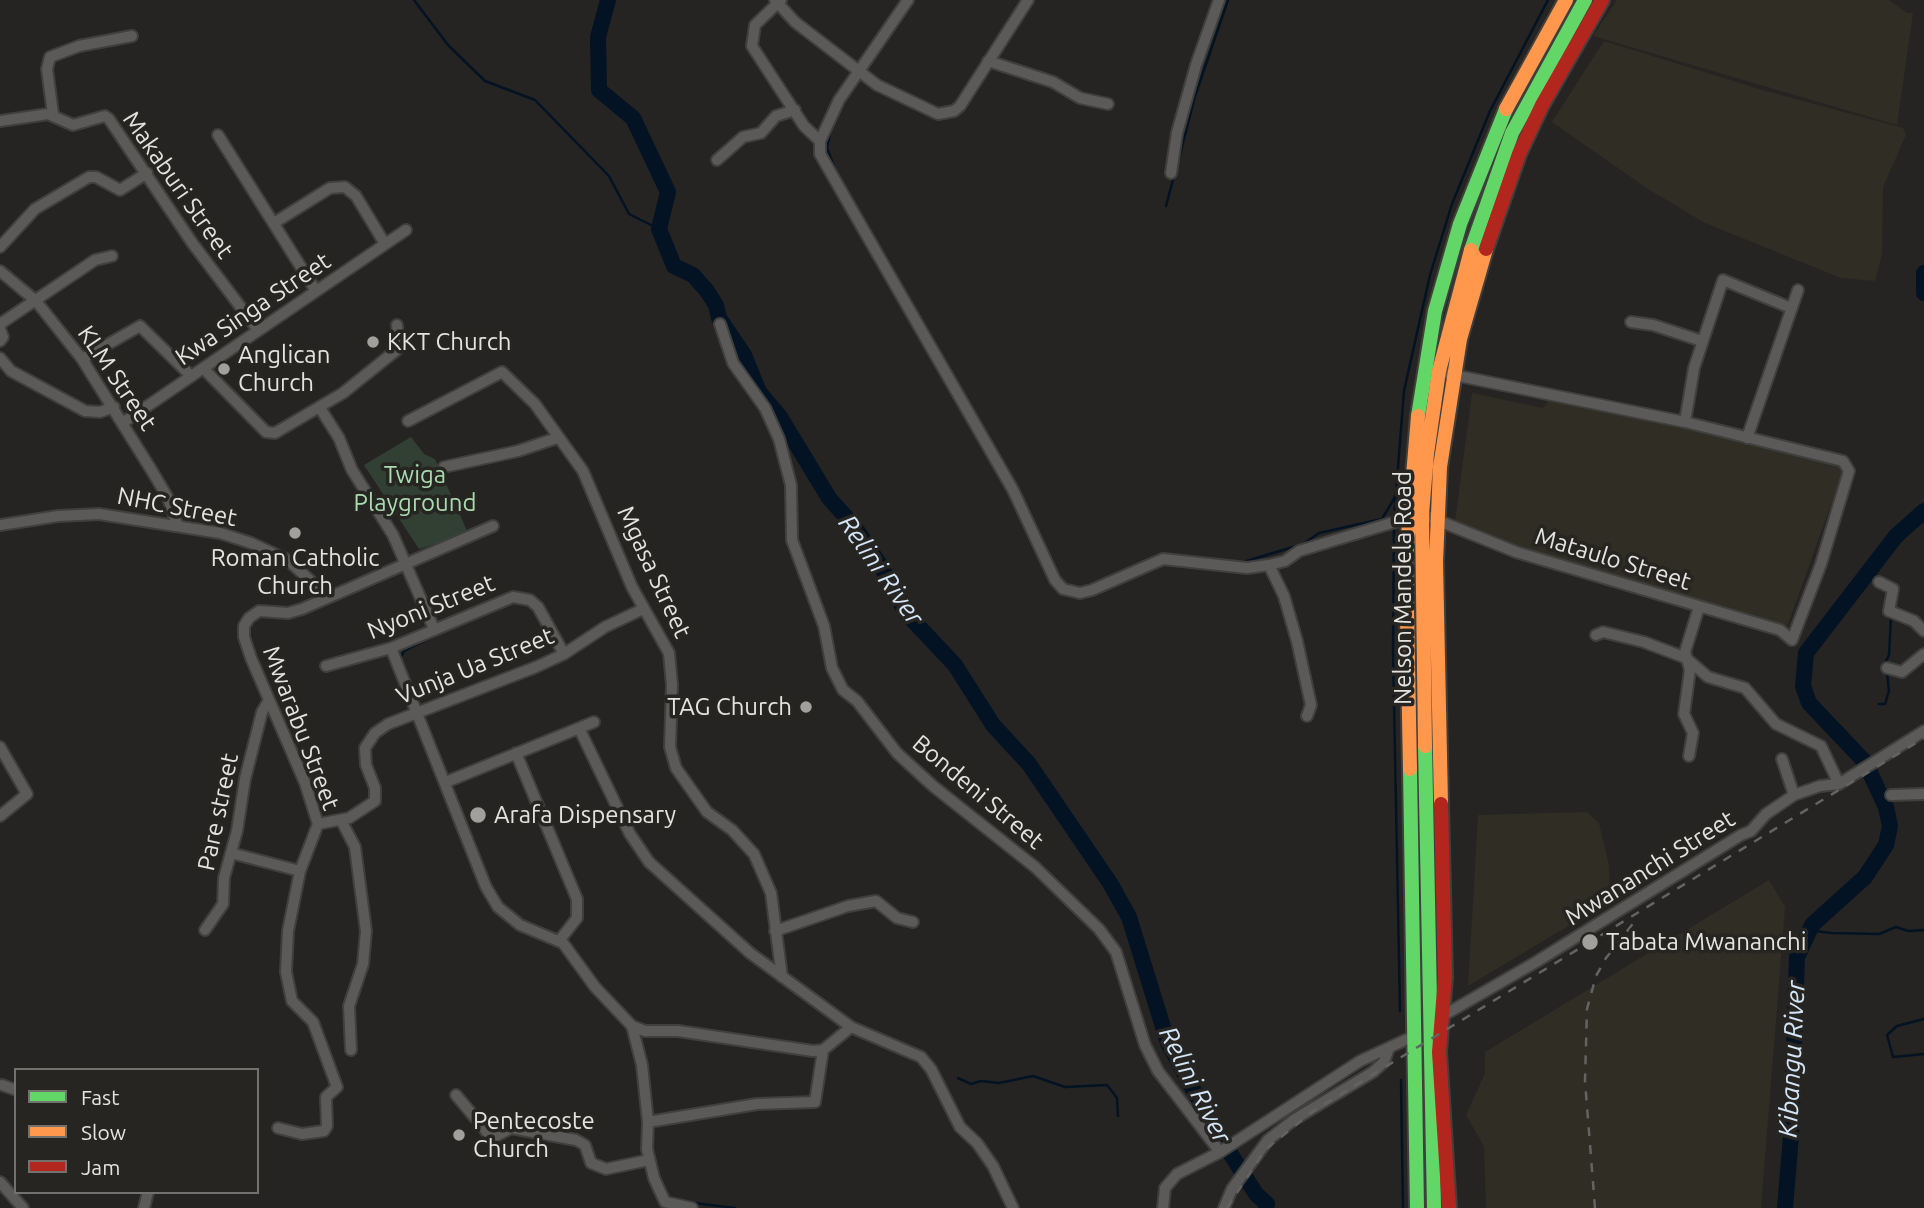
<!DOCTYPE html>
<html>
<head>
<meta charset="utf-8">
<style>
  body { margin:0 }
  #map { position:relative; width:1924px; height:1208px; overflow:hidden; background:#252422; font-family:Ubuntu,sans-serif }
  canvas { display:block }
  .legend { position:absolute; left:14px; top:1068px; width:245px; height:126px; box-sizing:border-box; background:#262521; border:2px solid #72716e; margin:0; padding:9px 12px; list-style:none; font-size:21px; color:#e4e3e1 }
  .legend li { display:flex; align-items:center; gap:14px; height:35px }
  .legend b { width:35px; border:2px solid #72716e }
</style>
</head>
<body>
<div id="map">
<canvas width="1924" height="1208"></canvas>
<ul class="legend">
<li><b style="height:9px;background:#63d668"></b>Fast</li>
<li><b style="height:9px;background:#ff974d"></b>Slow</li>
<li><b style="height:9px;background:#b3261e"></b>Jam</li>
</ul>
</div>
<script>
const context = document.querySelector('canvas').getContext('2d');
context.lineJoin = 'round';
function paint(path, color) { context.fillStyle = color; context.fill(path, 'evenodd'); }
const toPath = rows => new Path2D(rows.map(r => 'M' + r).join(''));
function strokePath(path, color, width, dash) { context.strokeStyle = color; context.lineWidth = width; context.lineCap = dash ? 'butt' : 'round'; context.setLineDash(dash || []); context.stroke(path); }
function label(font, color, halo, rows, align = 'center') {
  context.font = font + ' Ubuntu,sans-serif'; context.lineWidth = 7; context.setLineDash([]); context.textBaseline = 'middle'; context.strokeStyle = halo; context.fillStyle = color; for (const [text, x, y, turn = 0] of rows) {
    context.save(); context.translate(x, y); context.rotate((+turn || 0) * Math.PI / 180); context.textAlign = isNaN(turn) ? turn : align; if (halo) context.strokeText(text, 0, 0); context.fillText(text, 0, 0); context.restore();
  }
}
paint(toPath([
  [1617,0,1889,0,1907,13,1913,13,1897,125,1593,36],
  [1604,41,1759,89,1903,128,1906,135,1883,187,1882,254,1875,281,1841,278,1705,223,1648,189,1552,122],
  [1472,393,1543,408,1551,397,1845,466,1787,627,1505,543,1455,522],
  [1587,812,1599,823,1609,865,1610,901,1468,986,1478,815],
  [1769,880,1785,907,1761,1208,1486,1208,1484,1147,1466,1115,1485,1073,1485,1052]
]), '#2f2d24');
paint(toPath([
  [411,437,424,454,435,459,468,533,419,549,364,465]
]), '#324033');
strokePath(toPath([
  [414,0,448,45,485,81,535,100,609,176,629,214,659,229],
  [831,128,827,148,836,172],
  [1176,170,1195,96,1228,0],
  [855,205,913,305],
  [1166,206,1174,176],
  [1394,518,1404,391,1430,275,1452,204,1490,111,1548,0],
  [1394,525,1393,650,1400,1011],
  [1036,528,1044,544],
  [1240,563,1303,544,1319,533,1382,519,1395,497],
  [400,659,404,651,434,636],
  [1884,665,1889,655,1891,617],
  [1879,704,1885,704,1889,691,1887,673],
  [458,803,479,855],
  [1812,925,1815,931,1831,933,1879,934,1896,927,1908,931,1924,930],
  [1924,1019,1897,1026,1887,1035,1893,1057,1924,1054],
  [958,1078,971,1084,981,1081,999,1083,1033,1076,1065,1087,1107,1085,1117,1098,1118,1116],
  [1401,1080,1403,1208],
  [694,1203,735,1208]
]), '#031324', 2.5);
strokePath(toPath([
  [608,0,598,37,599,90,633,118,668,192,659,229,674,266,693,275,707,291,716,305,719,318,744,355,759,392,780,417,829,498,854,526,882,568,906,613,955,665,993,725,1029,764,1110,883,1129,917,1168,1043,1213,1126,1256,1194,1267,1204,1266,1208],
  [1924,273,1924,293],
  [1785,1208,1791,1136,1797,957,1812,925,1865,877,1886,845,1890,826,1886,807,1865,762,1809,703,1803,686,1806,653,1896,536,1924,511]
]), '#031324', 16);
const street = toPath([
  [775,0,795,22,877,85,938,114,954,111,960,106,1028,0],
  [781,0,755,25,752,46,804,126,820,141],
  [908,0,839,100,820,141,820,154,1013,490,1055,580,1063,589,1080,593,1092,590,1163,559,1247,568,1269,565,1285,561,1299,551,1408,518],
  [988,61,1053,82,1080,98,1108,104],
  [53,114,47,69,50,57,79,46,132,36],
  [0,121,48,114,73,125,105,116,109,119,193,244,258,330],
  [218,135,316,291],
  [717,160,743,137,761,133,776,116,795,110],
  [1171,173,1177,133,1196,65,1219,0],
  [274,223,330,188,345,187,356,196,385,244],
  [0,247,35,209,89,177,96,177,120,190,147,173],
  [0,271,36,301,82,359,152,471,168,498,177,524],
  [1631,322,1653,325,1702,341],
  [0,324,95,260,112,256],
  [720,324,733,363,765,408,779,439,791,485,792,540,824,626,832,668,843,690,857,701,897,753,933,786,1035,867,1099,929,1116,952,1145,1045,1158,1071,1220,1152],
  [0,329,3,337,0,341],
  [0,358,11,371,85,411,100,412,114,407],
  [82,359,140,326,191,376],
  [203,368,266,432,275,433,343,393,399,348,397,325],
  [320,408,339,438,352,470,393,535,434,629],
  [408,421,502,372,535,404,583,471,632,587,669,653,672,685,670,747,676,768,707,812,732,830,754,854,771,893,782,977],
  [124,422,406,230],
  [1685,422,1694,368,1723,280,1791,308],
  [1747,438,1798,290],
  [444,467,518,451,557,438],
  [1422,514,1516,552,1780,630,1792,640,1821,564,1849,471,1843,461,1685,422,1449,374],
  [0,525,58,516,99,514,220,533,251,543,288,560,328,597],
  [1269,565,1284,596,1297,641,1311,705,1307,716],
  [1879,582,1893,589,1889,611,1914,621,1924,631],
  [1596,635,1603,632,1644,642,1686,658,1708,677,1745,688,1776,724,1821,746,1839,784],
  [391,648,486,887,498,907,520,925,563,943,595,987,632,1026,642,1065,648,1122,647,1149,654,1178,665,1202,692,1208],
  [326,666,391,648,513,597,530,600,538,607,564,654],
  [1887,668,1902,672,1924,654],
  [579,728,630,834,649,862,750,953,851,1027,921,1057,931,1069,960,1127,977,1143,993,1166,1013,1208],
  [0,747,27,794,0,816],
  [516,753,577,899,577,918,559,941],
  [1689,756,1693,733,1684,714,1690,670,1685,652,1699,607],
  [1782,759,1794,795],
  [446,782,594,722],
  [1891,795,1924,794],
  [341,820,355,847,366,931,363,964,349,1006,351,1050],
  [318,824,349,818,375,801,375,788,366,765,365,748,375,733,388,724,536,667,564,654,605,627,643,609],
  [231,853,300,871],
  [205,930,223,904,224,878,237,831,245,779,262,712,269,700],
  [775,931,848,906,876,901,897,918,913,922],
  [1439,1018,1536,962,1741,835,1751,831,1766,814,1794,795,1820,786,1839,784,1924,731],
  [632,1026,645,1031,678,1031,813,1051,823,1050,851,1027],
  [2,1085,16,1090],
  [456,1095,492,1138,511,1128,576,1140,585,1145,591,1163,606,1169,649,1160],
  [648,1122,757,1104,815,1102,823,1050],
  [278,1128,302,1134,324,1131,327,1126,326,1097,337,1087,313,1022,292,1001,286,972,288,931,300,871,318,824,305,783,251,658,244,637,244,626,249,618,259,611,288,613,302,609,493,526],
  [0,1182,23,1208],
  [144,1208,148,1192],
  [1163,1208,1165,1188,1177,1174,1220,1152,1360,1061,1414,1036],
  [1224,1208,1232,1189,1268,1140,1295,1119,1373,1072,1384,1062,1389,1048]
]);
const fast = toPath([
  [1471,250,1512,133,1585,0],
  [1418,416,1435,311,1460,224,1506,109],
  [1425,746,1434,1208],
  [1410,769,1417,1208]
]);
const slow = toPath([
  [1506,109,1566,0],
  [1425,746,1422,514,1427,454,1439,371,1471,250],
  [1410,769,1406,559,1418,416],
  [1441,804,1436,562,1440,467,1460,339,1486,249]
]);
const jam = toPath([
  [1486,249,1519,154,1542,105,1602,0],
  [1441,804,1445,977,1439,1052,1449,1208]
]);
strokePath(street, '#3f3f3e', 14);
strokePath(fast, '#3f3f3e', 18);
strokePath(slow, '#3f3f3e', 18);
strokePath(jam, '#3f3f3e', 18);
strokePath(street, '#5b5a59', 10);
strokePath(fast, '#63d668', 14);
strokePath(slow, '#ff974d', 14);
strokePath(jam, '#b3261e', 14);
strokePath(toPath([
  [1227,1208,1265,1150,1313,1111,1924,738],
  [1595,1208,1585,1081,1587,1009,1596,976,1606,958,1635,921]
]), '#636362', 2.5, [9, 9]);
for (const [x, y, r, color] of [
  [373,342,7,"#a1a09e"],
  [224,369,7,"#a1a09e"],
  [295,533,7,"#a1a09e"],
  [806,707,7,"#a1a09e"],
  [478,815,9,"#a1a09e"],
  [1590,942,9,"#a1a09e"],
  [459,1135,7,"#a1a09e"]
]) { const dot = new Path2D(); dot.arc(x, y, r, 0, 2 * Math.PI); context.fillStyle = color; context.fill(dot); strokePath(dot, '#262521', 2.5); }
label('24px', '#e4e3e1', '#262521', [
  ["Makaburi Street",178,185,55],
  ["Kwa Singa Street",253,309,-34],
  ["KLM Street",117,378,56],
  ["NHC Street",177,507,11],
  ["Mataulo Street",1613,559,17],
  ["Mgasa Street",654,572,65],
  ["Nelson Mandela Road",1403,588,-90],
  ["Nyoni Street",431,607,-22],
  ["Vunja Ua Street",475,666,-22],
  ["Mwarabu Street",301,728,69],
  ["Bondeni Street",978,792,40],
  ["Pare street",218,812,-78],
  ["Mwananchi Street",1650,868,-32]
]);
label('24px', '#e4e3e1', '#262521', [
  ["KKT Church",387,342],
  ["Anglican",238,355],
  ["Church",238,383],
  ["Roman Catholic",295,558,"center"],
  ["Church",295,586,"center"],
  ["TAG Church",792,707,"right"],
  ["Arafa Dispensary",494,815],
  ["Tabata Mwananchi",1606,942],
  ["Pentecoste",473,1121],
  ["Church",473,1149]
], 'left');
label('24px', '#a9dbb0', '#262521', [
  ["Twiga",415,475],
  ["Playground",415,503]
]);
label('italic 26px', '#d3e5f7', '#262521', [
  ["Relini River",881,570,55],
  ["Kibangu River",1792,1059,-87],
  ["Relini River",1195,1085,63]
]);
</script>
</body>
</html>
